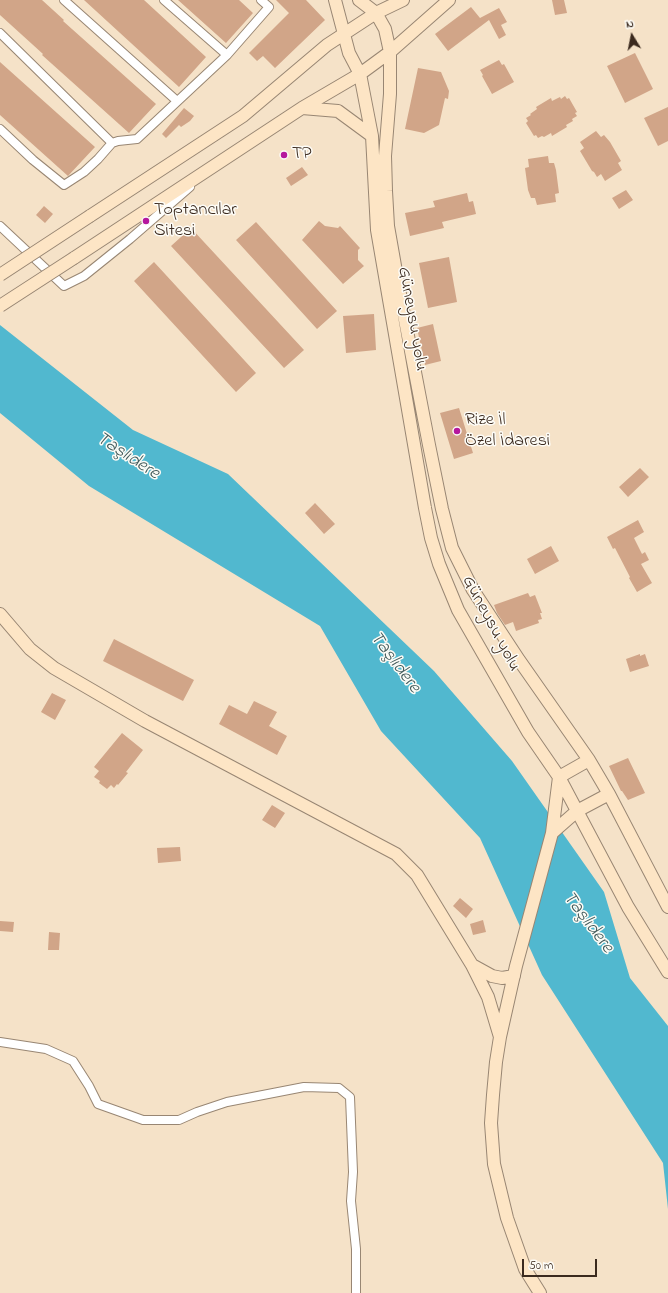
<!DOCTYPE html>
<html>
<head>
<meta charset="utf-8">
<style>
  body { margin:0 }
  #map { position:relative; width:668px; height:1293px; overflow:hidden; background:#f5e2c8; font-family:"Indie Flower",sans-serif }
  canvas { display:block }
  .north { position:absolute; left:612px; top:16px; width:40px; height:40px; -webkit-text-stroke:3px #fdfcf7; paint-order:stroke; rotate:350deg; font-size:11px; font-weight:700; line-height:16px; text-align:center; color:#3b2a1e }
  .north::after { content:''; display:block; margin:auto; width:14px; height:18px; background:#3b2a1e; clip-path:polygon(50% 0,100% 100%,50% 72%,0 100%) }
  .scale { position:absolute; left:522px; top:1259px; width:75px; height:18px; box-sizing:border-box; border:2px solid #3b2a1e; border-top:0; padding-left:5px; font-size:12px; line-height:14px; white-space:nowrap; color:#3b2a1e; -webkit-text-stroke:3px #fdfcf7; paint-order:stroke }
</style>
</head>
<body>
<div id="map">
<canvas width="668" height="1293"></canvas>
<div class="north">N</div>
<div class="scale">50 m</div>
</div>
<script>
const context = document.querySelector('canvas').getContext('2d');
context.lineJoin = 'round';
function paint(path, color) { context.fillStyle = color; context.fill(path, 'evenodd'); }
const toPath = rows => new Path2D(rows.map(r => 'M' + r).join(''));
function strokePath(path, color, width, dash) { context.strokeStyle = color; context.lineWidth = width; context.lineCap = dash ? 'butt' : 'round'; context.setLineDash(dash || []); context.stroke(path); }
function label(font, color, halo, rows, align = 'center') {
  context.font = font + ' "Indie Flower",sans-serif'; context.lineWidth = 3; context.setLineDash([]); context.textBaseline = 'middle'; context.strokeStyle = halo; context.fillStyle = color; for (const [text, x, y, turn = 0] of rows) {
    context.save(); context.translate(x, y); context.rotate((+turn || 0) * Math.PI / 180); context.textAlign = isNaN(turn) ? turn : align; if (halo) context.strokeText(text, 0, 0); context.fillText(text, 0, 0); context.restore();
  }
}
paint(toPath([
  [0,325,133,430,228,474,434,671,512,761,604,892,630,978,668,1026,668,1209,663,1163,542,975,480,838,381,731,320,626,89,486,0,413]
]), '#51b8cf');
paint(toPath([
  [0,0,42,0,64,20,63,21,156,104,129,133,42,55,43,54,0,15],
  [84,0,144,0,206,57,179,87],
  [178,0,239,0,253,13,226,43],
  [276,0,306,0,325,20,275,68,263,56,257,61,249,53,289,13],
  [552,0,564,0,567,13,555,15],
  [471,7,480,18,499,8,507,22,501,25,506,35,499,39,489,20,448,51,435,34],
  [635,53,653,89,625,103,607,66],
  [499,60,502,65,504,64,514,82,492,94,482,76,483,75,480,70],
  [0,62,95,147,68,176,0,115],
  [418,68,441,72,449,91,448,99,445,98,439,125,424,133,405,129],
  [565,96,567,99,569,98,577,112,575,113,577,116,572,119,573,121,566,125,567,127,552,136,551,133,544,137,542,136,538,138,536,135,534,136,526,123,528,121,526,118,531,115,530,114,537,109,536,107,551,98,552,101,560,97,561,99],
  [668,107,668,141,658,146,644,118],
  [184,108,194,116,190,121,181,127,179,125,166,138,162,134],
  [596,131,601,137,604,135,610,142,621,161,618,163,622,170,605,181,601,174,597,177,594,172,592,171,580,151,584,148,580,142],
  [548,156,549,163,554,163,556,170,559,193,555,194,556,202,537,205,535,198,531,198,528,190,525,168,529,167,528,159],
  [302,167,308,175,291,186,286,178],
  [626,190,633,200,619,209,612,198],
  [467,193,469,202,473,201,476,214,442,222,444,228,410,236,405,213,435,207,433,201],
  [44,206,53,214,45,223,36,215],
  [319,221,325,226,338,228,340,226,360,248,358,250,358,260,364,266,343,284,302,240],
  [256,222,337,311,317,329,236,240],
  [191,228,304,350,284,368,171,246],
  [449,257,457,302,428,308,419,263],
  [154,262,256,373,236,392,134,281],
  [374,314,376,350,346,353,343,316],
  [433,324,441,361,425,365,417,328],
  [459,408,473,453,454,459,440,413],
  [640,468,649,477,628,497,619,487],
  [315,503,335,524,324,534,305,513],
  [638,520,644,532,634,538,642,554,645,552,649,560,641,564,652,583,637,592,629,578,630,577,615,548,613,549,607,537],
  [551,546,559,561,535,574,527,559],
  [528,593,530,597,535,595,542,613,540,613,542,619,538,620,539,623,516,631,513,622,505,625,497,613,494,605],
  [114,639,194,680,183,701,103,661],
  [640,654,640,656,645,654,649,666,630,672,626,659],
  [52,693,66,700,55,720,41,712],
  [254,701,277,712,269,726,287,736,277,755,219,724,229,705,247,714],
  [122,733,143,750,126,772,128,773,118,785,117,784,114,788,111,785,107,789,99,783,100,781,94,777,99,771,94,767],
  [628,758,645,793,628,800,622,791,621,791,609,766],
  [272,805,285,813,275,828,262,820],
  [180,847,181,861,158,863,157,848],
  [460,898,473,909,466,918,453,906],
  [483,920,486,932,473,935,470,924],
  [0,921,14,922,13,932,0,931],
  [49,932,60,933,59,950,48,950]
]), '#d1a588');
const street = toPath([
  [64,0,177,101],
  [0,33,112,143],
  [227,55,269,7,261,0],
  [0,129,33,160,64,185,84,172,98,159,112,143,118,141,137,139,227,55,164,0],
  [0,226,64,286,84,276,130,239,190,187],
  [0,1042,46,1049,73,1061,89,1086,98,1104,143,1120,179,1120,197,1112,227,1102,304,1087,339,1088,350,1097,353,1172,351,1201,356,1249,356,1293]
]);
const secondary = toPath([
  [335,0,349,53,360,74,372,136,377,230,425,508,431,538,439,564,458,610,528,732,559,777,628,907,668,972],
  [359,0,376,13,385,29,390,52,390,94,385,156,386,191,388,226,400,294,429,445,442,509,452,548,473,590,519,660,589,760,609,794,668,907],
  [302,108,338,111,372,136],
  [90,216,243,116,327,45,376,13,403,0],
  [74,258,302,108,360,74,390,52,449,0],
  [0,614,30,649,54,668,145,721,396,854,417,875,472,965,488,997,500,1037],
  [552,833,577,811,609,794],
  [472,965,492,976,502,978,514,976],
  [540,1293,525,1269,507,1218,494,1164,491,1123,493,1095,496,1062,500,1037,516,966,552,833,559,777,589,760]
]);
strokePath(street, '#988673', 10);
strokePath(secondary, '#988673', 14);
strokePath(street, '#fff', 8);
strokePath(secondary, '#fde5c5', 12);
const secondaryBridge = toPath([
  [0,275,90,216],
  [0,306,74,258]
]);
strokePath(secondaryBridge, '#988673', 14, []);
strokePath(secondaryBridge, '#fde5c5', 12);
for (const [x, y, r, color] of [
  [284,155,4,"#b5179e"],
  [146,221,4,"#b5179e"],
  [457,431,4,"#b5179e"]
]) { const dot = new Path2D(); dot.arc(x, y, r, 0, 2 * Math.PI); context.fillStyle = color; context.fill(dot); strokePath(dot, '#fdfcf7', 1.5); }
label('18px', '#3b2a1e', '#fdfcf7', [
  ["TP",292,155],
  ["Toptancılar",154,211],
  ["Sitesi",154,232],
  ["Rize İl",465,421],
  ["Özel İdaresi",465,442]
], 'left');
label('18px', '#3b2a1e', '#fdfcf7', [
  ["Güneysu yolu",411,319,80],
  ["Güneysu yolu",490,624,62]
]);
label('italic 19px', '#435c5c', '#fdfcf7', [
  ["Taşlıdere",127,457,33],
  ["Taşlıdere",394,663,53],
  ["Taşlıdere",587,923,53]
]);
</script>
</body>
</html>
